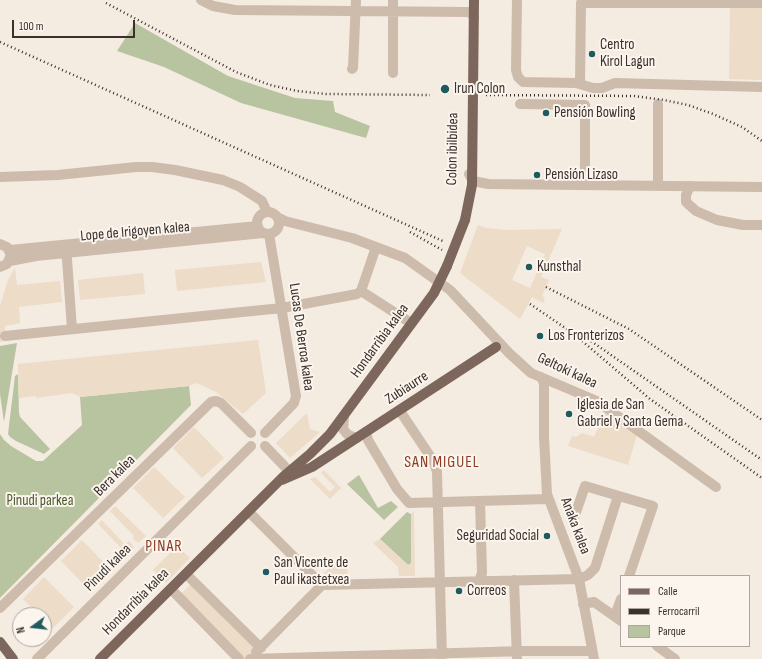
<!DOCTYPE html>
<html>
<head>
<meta charset="utf-8">
<style>
  body { margin:0 }
  #map { position:relative; width:762px; height:659px; overflow:hidden; background:#f4ebe1; font-family:"Sofia Sans Condensed",sans-serif }
  canvas { display:block }
  .legend { position:absolute; left:620px; top:575px; width:130px; height:72px; box-sizing:border-box; background:#fbf5ee; border:1px solid #aea6a0; margin:0; padding:5px 7px; list-style:none; font-size:12px; color:#3b302b }
  .legend li { display:flex; align-items:center; gap:8px; height:20px }
  .legend b { width:20px; border:1px solid #aea6a0 }
  .north { position:absolute; left:12px; top:607px; width:40px; height:40px; box-sizing:border-box; background:#fbf5ee; border:1px solid #aea6a0; border-radius:50%; rotate:255deg; font-size:11px; font-weight:700; line-height:16px; text-align:center; color:#3b302b }
  .north::after { content:''; display:block; margin:auto; width:14px; height:18px; background:#1f5a5e; clip-path:polygon(50% 0,100% 100%,50% 72%,0 100%) }
  .scale { position:absolute; left:12px; top:20px; width:123px; height:18px; box-sizing:border-box; border:2px solid #3b302b; border-top:0; padding-left:5px; font-size:12px; line-height:14px; white-space:nowrap; color:#3b302b; -webkit-text-stroke:3px #fbf5ee; paint-order:stroke }
</style>
</head>
<body>
<div id="map">
<canvas width="762" height="659"></canvas>
<ul class="legend">
<li><b style="height:5px;background:#7d675c"></b>Calle</li>
<li><b style="height:5px;background:#3b302b"></b>Ferrocarril</li>
<li><b style="height:11px;background:#b8c4a0"></b>Parque</li>
</ul>
<div class="north">N</div>
<div class="scale">100 m</div>
</div>
<script>
const context = document.querySelector('canvas').getContext('2d');
context.lineJoin = 'round';
function paint(path, color) { context.fillStyle = color; context.fill(path, 'evenodd'); }
const toPath = rows => new Path2D(rows.map(r => 'M' + r).join(''));
function strokePath(path, color, width, dash) { context.strokeStyle = color; context.lineWidth = width; context.lineCap = dash ? 'butt' : 'round'; context.setLineDash(dash || []); context.stroke(path); }
function label(font, color, halo, rows, align = 'center') {
  context.font = font + ' "Sofia Sans Condensed",sans-serif'; context.lineWidth = 4; context.setLineDash([]); context.textBaseline = 'middle'; context.strokeStyle = halo; context.fillStyle = color; for (const [text, x, y, turn = 0] of rows) {
    context.save(); context.translate(x, y); context.rotate((+turn || 0) * Math.PI / 180); context.textAlign = isNaN(turn) ? turn : align; if (halo) context.strokeText(text, 0, 0); context.fillText(text, 0, 0); context.restore();
  }
}
paint(toPath([
  [135,23,228,76,295,98,333,101,335,112,370,126,366,138,241,103,164,67,117,51],
  [17,343,4,422,0,394,0,346],
  [18,374,19,413,20,417,50,449,44,454,16,441,10,437,8,434,15,376],
  [189,386,191,405,0,598,0,434,4,440,11,446,36,461,43,461,82,425,80,397],
  [359,475,378,508,391,501,398,507,384,520,347,484],
  [407,512,411,514,412,563,408,565,380,539]
]), '#b8c4a0');
paint(toPath([
  [730,5,762,5,762,80,729,79],
  [478,225,486,228,507,230,562,229,541,277,549,280,542,296,545,298,543,303,532,297,520,319,460,273],
  [527,246,545,254,530,288,512,280],
  [261,262,266,282,177,291,175,270],
  [15,268,17,285,60,281,62,302,19,307,20,323,5,326,6,341,0,342,0,306,8,280],
  [143,273,145,294,80,300,78,280],
  [258,340,266,393,243,414,216,392,197,383,189,386,80,397,72,393,36,398,36,396,19,398,18,364],
  [605,412,637,435,628,465,568,446,572,436,576,437,582,433,594,437],
  [307,413,310,429,320,432,290,458,276,443],
  [194,427,224,458,202,478,173,448],
  [154,467,185,497,163,518,133,488],
  [324,470,341,488,330,499,310,479,315,477,330,492,335,487,321,473],
  [115,506,146,536,138,543,133,538,134,536,110,511],
  [414,511,415,576,399,576,398,567,373,543,380,539,408,565,411,563,411,514],
  [102,520,125,545,129,541,134,547,127,554,98,524],
  [82,540,111,570,90,591,61,561],
  [177,546,190,558,166,583,153,570],
  [339,559,347,569,348,578,329,581,323,574],
  [44,577,74,607,52,629,44,620,44,615,39,615,23,599],
  [194,581,261,648,250,659,239,659,178,597]
]), '#ecdcc8');
strokePath(toPath([
  [201,0,213,6,235,10,468,12,472,14,474,18],
  [517,0,516,70,518,77,523,82,576,83,593,88,602,88,615,83,762,87],
  [352,69,353,68,356,0],
  [393,73,393,0],
  [580,84,581,3,762,3],
  [520,104,585,105,585,185],
  [469,174,473,181,488,184,762,187],
  [0,177,58,175,136,167,152,167,175,170,223,180,240,187,262,201,267,212],
  [658,185,658,104],
  [690,186,686,195,686,202,696,211,717,220,743,225,762,225],
  '257 223a11 11 0 1 1 22 0a11 11 0 1 1-22 0Z',
  [277,217,285,221,352,238,405,258,450,290,509,353,531,373,597,401,716,487],
  [0,244,7,247,11,255,7,264,0,267],
  [10,250,258,226],
  [65,253,67,259,72,329],
  [10,261,36,256,263,233],
  [361,291,411,323],
  [361,291,376,247],
  [5,336,282,308,357,294,361,291],
  [541,377,544,383,544,437,547,494,579,579,594,659],
  [400,411,434,462,437,472,442,659],
  [344,416,343,429,348,435,357,438],
  [366,432,368,440,397,489,409,503,548,499],
  [265,433,294,403,296,396,269,234],
  [265,446,288,470,297,470],
  [249,512,322,585],
  [575,515,585,486,653,506,629,576],
  [186,574,261,648],
  [514,580,517,659],
  [479,581,482,573,480,501],
  [322,585,579,579,588,575,595,568,618,496],
  [171,589,239,659],
  [583,604,594,602,621,621],
  [0,608,211,402,216,401,221,403,251,433],
  [615,616,621,599],
  [657,646,675,659],
  [256,652,322,585],
  [37,659,251,446],
  [250,659,524,651,592,651]
]), '#cdbbac', 10);
strokePath(toPath([
  [465,220,472,185,474,0],
  [282,480,312,467,496,347],
  [0,642,13,659],
  [100,659,284,476,310,454,330,434,434,293,447,266]
]), '#7d675c', 10);
strokePath(toPath([
  [106,3,236,72,270,85,297,91,326,94,430,95],
  [0,42,445,242],
  [486,95,634,96,664,100,688,105,713,114,742,127,762,141],
  [410,232,442,250],
  [546,287,629,329,762,420],
  [530,304,574,334,650,399,762,478],
  [578,332,762,460]
]), '#3b302b', 2.5, [1, 3]);
strokePath(toPath([
  [447,266,465,220]
]), '#7d675c', 10);
for (const [x, y, r, color] of [
  [592,54,4,"#1f5a5e"],
  [445,89,5,"#1f5a5e"],
  [546,113,4,"#1f5a5e"],
  [537,175,4,"#1f5a5e"],
  [529,267,4,"#1f5a5e"],
  [540,336,4,"#1f5a5e"],
  [569,414,4,"#1f5a5e"],
  [547,536,4,"#1f5a5e"],
  [266,572,4,"#1f5a5e"],
  [459,591,4,"#1f5a5e"]
]) { const dot = new Path2D(); dot.arc(x, y, r, 0, 2 * Math.PI); context.fillStyle = color; context.fill(dot); strokePath(dot, '#fbf5ee', 1.5); }
label('15px', '#3b302b', '#fbf5ee', [
  ["Centro",600,45],
  ["Kirol Lagun",600,62],
  ["Irun Colon",454,89],
  ["Pensión Bowling",554,113],
  ["Pensión Lizaso",545,175],
  ["Kunsthal",537,267],
  ["Los Fronterizos",548,336],
  ["Iglesia de San",577,405],
  ["Gabriel y Santa Gema",577,422],
  ["Seguridad Social",539,536,"right"],
  ["San Vicente de",274,563],
  ["Paul ikastetxea",274,580],
  ["Correos",467,591]
], 'left');
label('15px', '#3b302b', '#fbf5ee', [
  ["Colon ibilbidea",453,149,-89],
  ["Lope de Irigoyen kalea",135,232,-5],
  ["Lucas De Berroa kalea",301,337,82],
  ["Hondarribia kalea",380,341,-54],
  ["Geltoki kalea",567,371,25],
  ["Zubiaurre",407,388,-33],
  ["Bera kalea",115,476,-45],
  ["Anaka kalea",575,526,69],
  ["Pinudi kalea",108,568,-45],
  ["Hondarribia kalea",136,602,-45]
]);
label('15px', '#4a5a2e', '#fbf5ee', [
  ["Pinudi parkea",40,501]
]);
context.letterSpacing = '1px';
label('16px', '#8c3b22', '#fbf5ee', [
  ["SAN MIGUEL",442,463],
  ["PINAR",164,547]
]);
context.letterSpacing = '0px';
</script>
</body>
</html>
